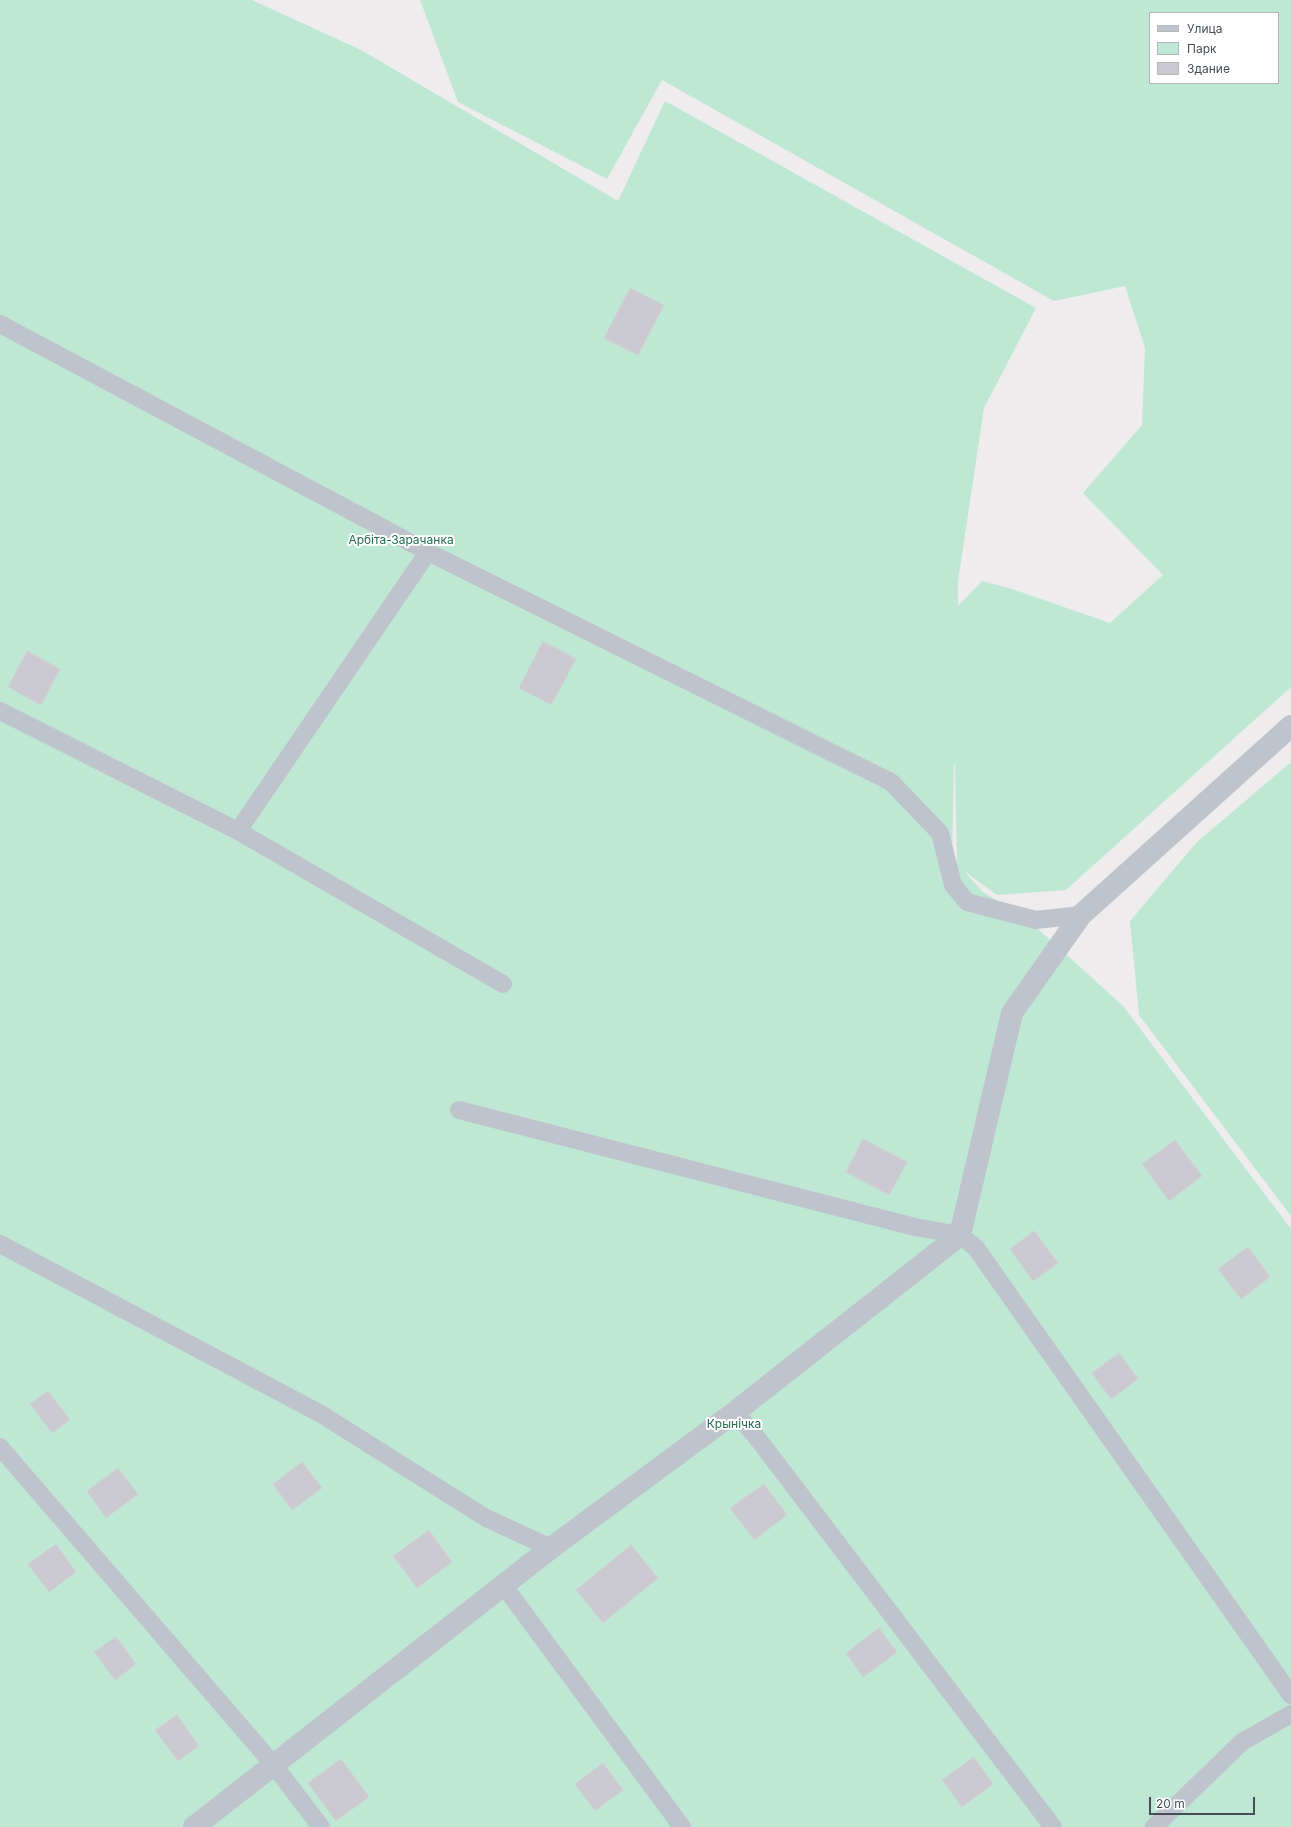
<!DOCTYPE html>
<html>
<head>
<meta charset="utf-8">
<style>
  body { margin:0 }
  #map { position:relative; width:1291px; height:1827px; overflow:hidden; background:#eeecec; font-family:Inter,sans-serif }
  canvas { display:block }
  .legend { position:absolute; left:1149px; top:12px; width:130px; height:72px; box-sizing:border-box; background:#fff; border:1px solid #b5b8bb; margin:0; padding:5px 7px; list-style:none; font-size:12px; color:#474d56 }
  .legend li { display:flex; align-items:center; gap:8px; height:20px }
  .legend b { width:20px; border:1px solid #b5b8bb }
  .scale { position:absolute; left:1149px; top:1797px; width:106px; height:18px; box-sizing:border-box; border:2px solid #474d56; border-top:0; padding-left:5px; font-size:12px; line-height:14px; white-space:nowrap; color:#474d56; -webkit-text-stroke:3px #fff; paint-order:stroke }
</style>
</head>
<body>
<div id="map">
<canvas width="1291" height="1827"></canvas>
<ul class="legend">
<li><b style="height:5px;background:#bfc4cc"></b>Улица</li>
<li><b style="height:11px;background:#bee8d3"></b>Парк</li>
<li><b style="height:11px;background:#cacad0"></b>Здание</li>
</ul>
<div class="scale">20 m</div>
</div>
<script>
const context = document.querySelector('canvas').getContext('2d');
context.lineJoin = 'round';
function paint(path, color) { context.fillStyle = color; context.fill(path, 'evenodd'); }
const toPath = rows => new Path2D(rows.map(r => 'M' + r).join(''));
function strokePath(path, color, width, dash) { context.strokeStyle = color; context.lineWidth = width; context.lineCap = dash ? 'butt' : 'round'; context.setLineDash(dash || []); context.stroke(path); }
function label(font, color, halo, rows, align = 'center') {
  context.font = font + ' Inter,sans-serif'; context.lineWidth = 4; context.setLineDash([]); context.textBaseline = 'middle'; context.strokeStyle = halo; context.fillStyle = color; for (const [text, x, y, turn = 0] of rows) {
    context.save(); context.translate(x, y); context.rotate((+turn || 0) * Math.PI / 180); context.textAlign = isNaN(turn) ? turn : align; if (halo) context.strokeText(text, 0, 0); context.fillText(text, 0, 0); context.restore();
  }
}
paint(toPath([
  [0,0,252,0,361,50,618,201,665,101,1036,308,984,408,958,581,958,606,982,581,1012,589,1110,623,1163,575,1083,493,1142,425,1145,348,1125,286,1054,301,662,80,607,179,458,102,420,0,1291,0,1291,687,1066,890,997,895,964,871,982,891,1036,927,1123,1006,1291,1229,1291,1827,0,1827],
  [1150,13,1278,13,1278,83,1150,83],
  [954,764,955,765,957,863,952,859],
  [1291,762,1291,1216,1139,1015,1130,921,1197,842]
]), '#bee8d3');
const building = toPath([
  [630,288,664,305,638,355,604,338,630,288],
  [543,641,576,659,551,705,519,688,543,641],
  [27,651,60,669,41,705,8,687,27,651],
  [863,1139,907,1162,889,1195,846,1172,863,1139],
  [1175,1140,1202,1176,1169,1201,1142,1164,1175,1140],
  [1034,1231,1058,1263,1033,1281,1010,1249,1034,1231],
  [1248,1247,1270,1277,1241,1299,1218,1269,1248,1247],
  [1119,1353,1138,1379,1111,1399,1092,1373,1119,1353],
  [48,1391,70,1420,52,1433,30,1404,48,1391],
  [302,1462,322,1488,292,1510,273,1484,302,1462],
  [118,1468,138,1494,106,1518,87,1491,118,1468],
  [764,1484,787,1515,754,1540,730,1508,764,1484],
  [429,1530,452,1562,417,1588,393,1556,429,1530],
  [56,1544,76,1572,49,1592,28,1564,56,1544],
  [631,1545,658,1578,603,1623,576,1590,631,1545],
  [879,1628,897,1652,863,1677,846,1653,879,1628],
  [116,1637,136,1664,115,1680,94,1652,116,1637],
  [177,1715,199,1746,178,1761,155,1730,177,1715],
  [974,1757,993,1784,962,1807,942,1780,974,1757],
  [341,1759,369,1797,336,1821,308,1783,341,1759],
  [603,1763,623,1790,595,1811,575,1784,603,1763]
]);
paint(building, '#cacad0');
strokePath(building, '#d0d1d7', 1);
strokePath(toPath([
  [0,324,428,552,891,782,940,833,953,885,967,902,1036,920,1081,915],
  [0,711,238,831,428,552],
  [238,831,503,984],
  [459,1110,915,1227,960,1235,976,1248,1291,1695],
  [0,1244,321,1414,486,1518,551,1548],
  [735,1412,758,1439,1053,1827],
  [0,1447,273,1764,321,1827],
  [504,1586,682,1827],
  [1154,1827,1242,1742,1291,1714]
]), '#bfc4cc', 18);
strokePath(toPath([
  [194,1827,551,1548,735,1412,960,1235,1012,1013,1081,915,1291,726]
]), '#bfc4cc', 22);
label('12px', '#226d50', '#fff', [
  ["Арбіта-Зарачанка",401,540],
  ["Крынічка",734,1424]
]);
</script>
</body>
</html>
